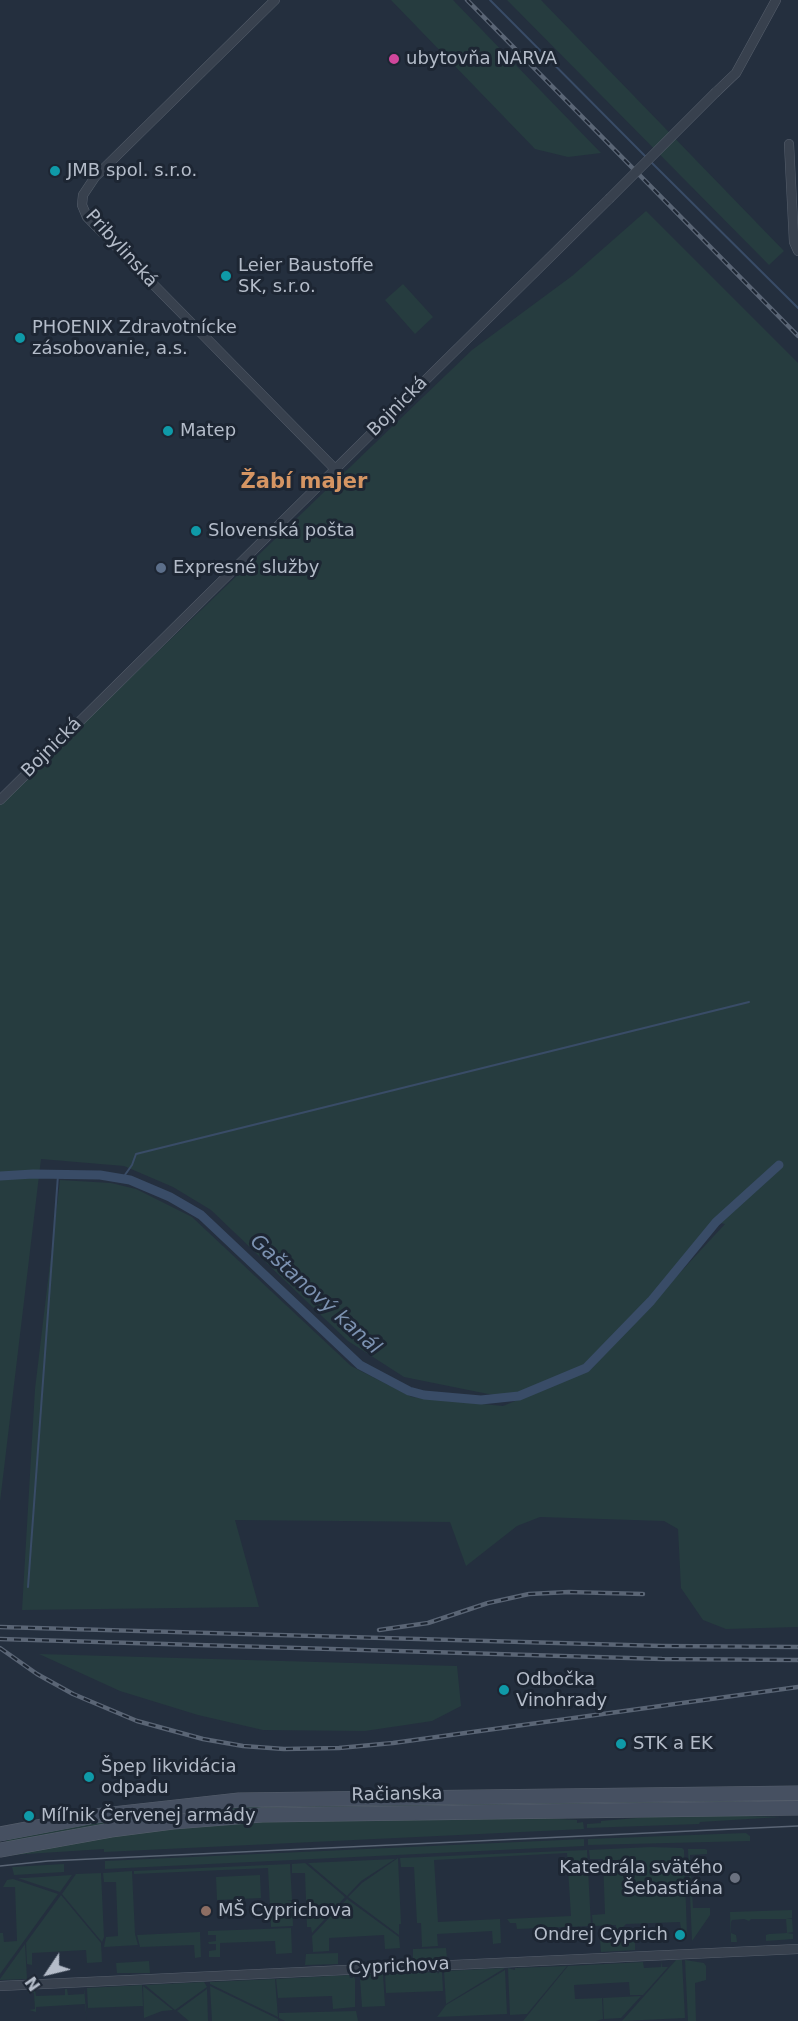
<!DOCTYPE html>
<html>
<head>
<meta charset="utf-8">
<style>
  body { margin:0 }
  #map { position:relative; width:798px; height:2021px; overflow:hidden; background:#242f3e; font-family:"DejaVu Sans",sans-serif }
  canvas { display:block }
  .north { position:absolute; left:18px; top:1943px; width:60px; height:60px; -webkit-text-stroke:4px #1d2633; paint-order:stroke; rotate:235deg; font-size:16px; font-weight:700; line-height:24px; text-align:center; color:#b4bcc9 }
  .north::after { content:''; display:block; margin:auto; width:21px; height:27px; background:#b4bcc9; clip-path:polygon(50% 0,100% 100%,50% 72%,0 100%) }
</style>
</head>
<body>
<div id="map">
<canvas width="798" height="2021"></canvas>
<div class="north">N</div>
</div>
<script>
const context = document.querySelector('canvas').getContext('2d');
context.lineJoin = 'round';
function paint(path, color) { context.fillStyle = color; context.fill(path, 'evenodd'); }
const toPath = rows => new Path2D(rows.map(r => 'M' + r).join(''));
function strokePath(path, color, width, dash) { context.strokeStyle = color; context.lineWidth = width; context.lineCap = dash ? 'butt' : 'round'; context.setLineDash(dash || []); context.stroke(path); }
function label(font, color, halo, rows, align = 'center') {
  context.font = font + ' "DejaVu Sans",sans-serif'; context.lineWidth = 6; context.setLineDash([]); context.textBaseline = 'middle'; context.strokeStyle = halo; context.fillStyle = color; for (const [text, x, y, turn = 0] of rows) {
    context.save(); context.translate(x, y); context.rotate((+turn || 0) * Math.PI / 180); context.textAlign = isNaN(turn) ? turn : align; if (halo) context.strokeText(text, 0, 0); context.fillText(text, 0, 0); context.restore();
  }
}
paint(toPath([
  [391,0,453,0,601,153,568,157,535,149],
  [507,0,541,0,784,251,769,265],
  [646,211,798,363,798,1627,726,1629,703,1620,681,1588,678,1529,664,1521,540,1517,517,1526,466,1566,450,1522,235,1520,259,1607,22,1610,35,1389,60,1180,111,1183,136,1189,192,1217,351,1366,412,1397,503,1406,590,1370,725,1224,716,1222,651,1301,586,1368,513,1399,404,1377,348,1341,211,1210,173,1187,124,1166,41,1159,0,1502,0,803,472,350,572,276],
  [403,284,433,317,415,334,385,300],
  [39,1654,457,1666,461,1706,432,1721,365,1731,263,1730,198,1715,120,1691],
  [782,1800,782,1803,303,1809,7,1844,6,1838,59,1827,253,1804],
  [713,1815,781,1817,700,1822,699,1824,587,1828,587,1824,601,1823,601,1821,660,1816],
  [521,1817,577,1820,577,1823,583,1822,584,1829,104,1852,104,1849,11,1855,10,1853,97,1837,249,1821],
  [746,1833,750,1836,750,1841,588,1845,588,1839],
  [584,1839,584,1846,105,1869,105,1861],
  [651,1847,682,1848,684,1850,687,1935,682,1935,680,1922,626,1924,622,1928,622,1931,625,1931,625,1936,616,1937,616,1925,593,1926,592,1915,605,1914,603,1859,590,1859,589,1850],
  [688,1849,705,1849,707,1850,707,1854,690,1855,693,1908,710,1908,710,1915,692,1941],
  [587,1850,591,1926,517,1929,516,1923,510,1923,507,1919,571,1916,567,1853,434,1860,438,1922,500,1919,501,1943,493,1944,492,1931,474,1932,437,1934,438,1946,422,1947,421,1923,417,1923,414,1867,401,1867,400,1858],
  [398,1858,401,1924,399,1924,399,1935,348,1897,362,1883],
  [395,1859,361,1881,347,1896,308,1863],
  [305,1863,345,1897,312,1933,311,1927,307,1927,305,1873,292,1873,292,1864],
  [64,1864,64,1872,14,1875,12,1867],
  [290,1864,292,1900,286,1901,292,1901,293,1926,271,1927,268,1868,134,1874,134,1871],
  [132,1871,135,1934,138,1945,104,1947,106,1937,118,1936,116,1882,104,1882,103,1873],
  [101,1873,104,1937,102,1942,62,1894,76,1874],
  [72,1875,60,1892,18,1878,24,1878],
  [260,1875,261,1898,217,1900,216,1877],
  [13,1879,58,1894,0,1974,0,1933,3,1933,4,1942,17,1941,15,1887,3,1887,7,1880],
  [61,1895,101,1943,102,1962,87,1963,86,1950,32,1953,32,1965,27,1964,26,1943],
  [347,1899,399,1937,400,1948,385,1949,384,1935,329,1938,329,1951,313,1952,312,1936],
  [792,1910,792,1918,786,1918,792,1919,793,1932,787,1933,793,1934,793,1939,766,1941,766,1935,769,1934,787,1933,786,1919,751,1919,749,1921,744,1919,732,1920,731,1922,731,1933,736,1935,737,1942,731,1942,730,1912],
  [291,1928,292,1953,276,1954,275,1941,220,1943,220,1957,209,1957,209,1951,216,1950,216,1944,209,1944,208,1942,216,1941,216,1935,208,1935,208,1931],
  [200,1932,201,1957,195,1958,194,1945,140,1947,137,1935],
  [635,1939,635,1950,601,1952,600,1940],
  [25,1944,27,1979,0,1980,0,1979],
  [446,1948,447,1959,416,1960,413,1958,413,1949],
  [338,1953,338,1964,305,1965,306,1954],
  [676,1960,682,1960,685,2018,622,2021],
  [685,1960,704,1963,706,1966,706,1980,695,1983,696,2021,688,2021],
  [149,1961,150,1973,117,1973,116,1963],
  [661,1961,662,1967,668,1967,643,1995,630,1995,629,1982,574,1985,575,1999,602,1998,603,2019,596,2021,523,2021,568,1966,643,1962,644,1968,661,1967],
  [567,1966,527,2014,510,2015,508,1968,515,1970,515,1968],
  [505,1968,446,2004,444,1971],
  [505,1970,507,2014,437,2017,446,2005],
  [440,1971,442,1971,443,1991,386,1993,385,1974,437,1972,438,1974],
  [383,1974,385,2006,362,2007,360,1979,361,1975],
  [349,1975,350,1978,353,1978,353,1975,355,1979,355,2007,333,2009,332,1996,278,1998,276,1979],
  [275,1979,278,2017,210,1984,210,1982],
  [204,1982,207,1987,175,2010,145,1985],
  [142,1985,143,2006,88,2008,87,1988],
  [143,1986,173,2010,162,2011,144,2018],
  [210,1986,278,2019,278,2021,212,2021],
  [84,1988,87,2021,85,2004,36,2007,36,2012,29,2010,35,2009,34,1993,28,1993,29,1990,35,1990,36,1996,65,1995,65,1989,67,1989,68,1995,84,1994],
  [207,1989,208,2021,189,2021,177,2011],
  [641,1996,621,2018,604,2019,603,1998],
  [356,2011,358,2021,285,2021,279,2018,279,2013]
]), '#263c3f');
strokePath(toPath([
  [490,0,646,157],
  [650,161,798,308],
  [122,1179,132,1165,136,1154,749,1002],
  [28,1587,58,1175]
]), '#394c67', 2);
strokePath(toPath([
  [0,1176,33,1174,100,1175,130,1180,170,1197,201,1215,360,1365,409,1391,424,1395,481,1400,519,1396,586,1368,651,1301,716,1222,779,1165]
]), '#394c67', 9);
const minor = toPath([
  [275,0,95,177,83,195,82,205,87,217,335,469],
  [716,92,736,73,776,0],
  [789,144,794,242,798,251],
  [0,800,609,199],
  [0,1986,798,1949]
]);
const secondary = toPath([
  [0,1834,95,1816,239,1800,798,1793],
  [0,1850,111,1830,173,1822,262,1815,798,1808]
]);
strokePath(minor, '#565f6c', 10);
strokePath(secondary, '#565f6c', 15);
strokePath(minor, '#38414e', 9);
strokePath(secondary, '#465061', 14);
strokePath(toPath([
  [0,1866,48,1861,798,1826]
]), '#5a6575', 1.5);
const rail = toPath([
  [467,0,798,336],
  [0,1627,662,1646,798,1647],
  [379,1630,428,1623,488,1603,529,1594,569,1592,643,1594],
  [0,1639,662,1659,798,1660],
  [0,1648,37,1674,73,1694,137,1721,203,1739,243,1746,284,1749,339,1748,393,1743,798,1687]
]);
strokePath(rail, '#5a6575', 4.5);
strokePath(rail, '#1d2633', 2, [7]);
const minorBridge = toPath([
  [609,199,716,92]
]);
strokePath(minorBridge, '#565f6c', 10, []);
strokePath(minorBridge, '#38414e', 9);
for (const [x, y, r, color] of [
  [394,59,6,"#d1479c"],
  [55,171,6,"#0f9aa8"],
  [226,276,6,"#0f9aa8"],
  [20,338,6,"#0f9aa8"],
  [168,431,6,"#0f9aa8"],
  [196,531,6,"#0f9aa8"],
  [161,568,6,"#5c6f8a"],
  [504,1690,6,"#0f9aa8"],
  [621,1744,6,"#0f9aa8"],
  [89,1777,6,"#0f9aa8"],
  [29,1816,6,"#0f9aa8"],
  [735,1878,6,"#6b7280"],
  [206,1911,6,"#8d6e63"],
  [680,1935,6,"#0f9aa8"]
]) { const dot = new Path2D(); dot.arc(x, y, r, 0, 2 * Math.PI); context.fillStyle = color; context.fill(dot); strokePath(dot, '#1d2633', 2); }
label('18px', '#b4bcc9', '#1d2633', [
  ["ubytovňa NARVA",406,59],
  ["JMB spol. s.r.o.",67,171],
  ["Leier Baustoffe",238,266],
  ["SK, s.r.o.",238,287],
  ["PHOENIX Zdravotnícke",32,328],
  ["zásobovanie, a.s.",32,349],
  ["Matep",180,431],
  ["Slovenská pošta",208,531],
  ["Expresné služby",173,568],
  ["Odbočka",516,1680],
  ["Vinohrady",516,1701],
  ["STK a EK",633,1744],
  ["Špep likvidácia",101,1767],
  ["odpadu",101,1788],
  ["Míľnik Červenej armády",41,1816],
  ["Katedrála svätého",723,1868,"right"],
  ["Šebastiána",723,1889,"right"],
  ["MŠ Cyprichova",218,1911],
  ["Ondrej Cyprich",668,1935,"right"]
], 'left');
label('18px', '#b4bcc9', '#1d2633', [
  ["Pribylinská",121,249,48],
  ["Bojnická",398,407,-45],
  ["Bojnická",52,748,-45],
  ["Račianska",397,1795,-1],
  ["Cyprichova",399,1967,-3]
]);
label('italic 20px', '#7c92b1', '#1d2633', [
  ["Gaštanový kanál",315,1295,42]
]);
label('bold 21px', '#d59563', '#1d2633', [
  ["Žabí majer",304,483]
]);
</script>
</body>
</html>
